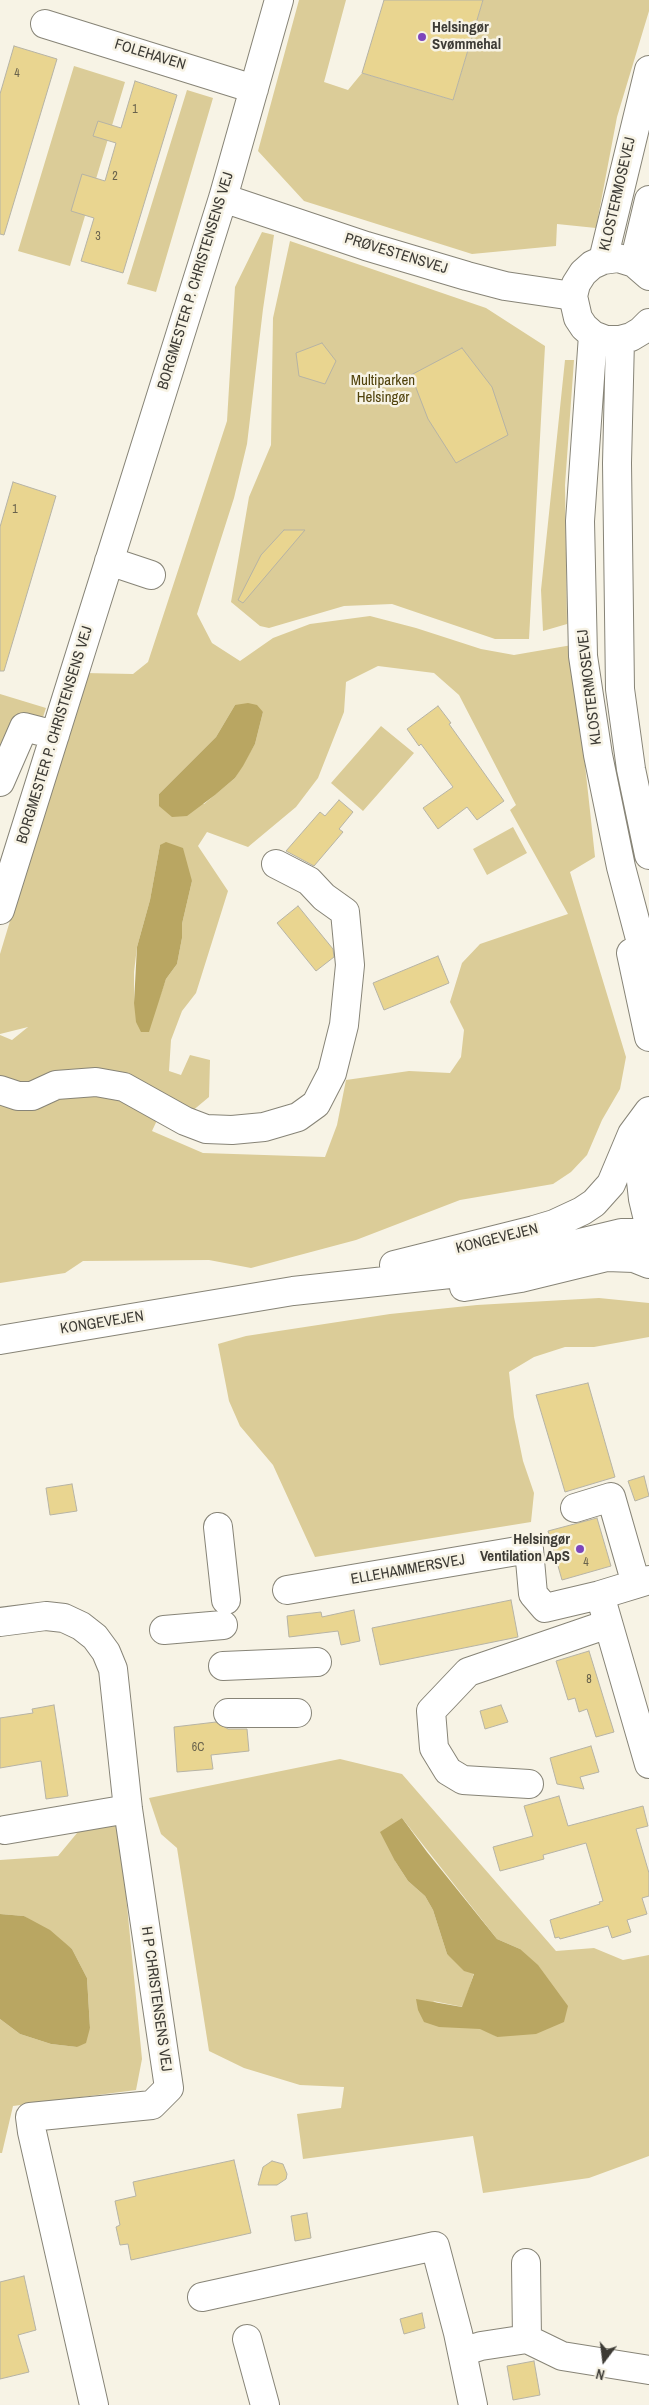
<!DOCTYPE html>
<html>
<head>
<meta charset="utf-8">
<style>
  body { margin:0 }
  #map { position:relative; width:649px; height:2405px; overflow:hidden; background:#f7f3e5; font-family:"Archivo Narrow",sans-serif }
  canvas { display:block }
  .north { position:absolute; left:579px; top:2335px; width:50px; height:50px; -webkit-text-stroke:4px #f7f3e5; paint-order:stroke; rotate:195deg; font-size:14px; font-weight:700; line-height:20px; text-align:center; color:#3d3b35 }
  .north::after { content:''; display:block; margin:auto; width:18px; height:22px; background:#3d3b35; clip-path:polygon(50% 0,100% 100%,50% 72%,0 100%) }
</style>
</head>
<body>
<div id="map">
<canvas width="649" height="2405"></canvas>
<div class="north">N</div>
</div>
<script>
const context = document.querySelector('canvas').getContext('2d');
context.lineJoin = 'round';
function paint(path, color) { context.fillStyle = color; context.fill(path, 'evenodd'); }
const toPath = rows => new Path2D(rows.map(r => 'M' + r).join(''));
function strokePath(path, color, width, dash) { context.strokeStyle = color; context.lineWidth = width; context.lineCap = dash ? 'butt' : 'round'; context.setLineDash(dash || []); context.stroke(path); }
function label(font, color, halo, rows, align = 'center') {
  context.font = font + ' "Archivo Narrow",sans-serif'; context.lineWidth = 5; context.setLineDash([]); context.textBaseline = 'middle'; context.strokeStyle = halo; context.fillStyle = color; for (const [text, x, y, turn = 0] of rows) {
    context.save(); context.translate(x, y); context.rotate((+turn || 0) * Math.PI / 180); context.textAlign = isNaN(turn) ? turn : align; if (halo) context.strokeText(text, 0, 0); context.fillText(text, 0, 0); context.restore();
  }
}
paint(toPath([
  [299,0,346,0,324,82,348,90,362,73,453,100,483,0,649,0,649,11,617,117,596,228,557,224,556,246,472,254,304,201,258,151],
  [74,66,125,82,70,266,18,251],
  [187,90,213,98,156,292,127,284],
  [262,232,274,235,263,309,247,444,234,498,197,614,212,643,240,661,273,638,310,624,370,616,416,628,481,649,514,655,572,645,595,857,570,872,626,1057,620,1089,602,1120,587,1155,571,1172,553,1184,460,1200,356,1240,251,1268,209,1260,83,1261,65,1273,0,1283,0,1035,12,1040,28,1027,0,1034,0,954,85,673,133,674,148,662,227,421,235,287],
  [378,666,434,673,459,695,516,805,510,810,568,914,480,944,462,963,450,1002,464,1030,461,1057,450,1073,409,1071,346,1080,337,1125,325,1157,203,1153,152,1131,166,1101,191,1112,209,1097,210,1060,190,1055,181,1075,169,1071,171,1040,182,1011,196,993,228,891,198,846,207,832,248,847,296,807,318,778,344,712,346,682],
  [235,705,263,712,255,744,235,778,204,804,159,794,216,737],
  [160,845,192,881,182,924,182,938,177,964,166,979,154,1013,134,1003,134,972,137,947,150,900],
  [290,241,486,308,545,346,529,639,495,639,392,604,344,606,269,628,260,626,231,602,249,497,271,445,273,318],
  [565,360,574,360,565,485,567,624,543,631,541,590],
  [0,694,46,708,42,720,0,761],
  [381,726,414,753,363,811,331,783],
  [513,827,527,853,487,875,473,849],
  [599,1298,649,1303,649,1337,594,1347,565,1347,534,1357,509,1372,514,1417,523,1461,534,1493,531,1522,315,1557,273,1465,240,1426,229,1401,218,1344,246,1336,390,1314,477,1305],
  [340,1759,402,1774,556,1951,594,1948,623,1960,649,1955,649,2156,589,2178,483,2193,473,2136,303,2159,297,2114,341,2108,344,2087,300,2085,244,2068,209,2051,177,1848,161,1834,149,1798],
  [402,1818,497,1939,520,1949,497,2037,433,2001,463,2007,474,1973,447,1954,433,1910,425,1896,408,1881,395,1861],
  [119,1824,142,2059,136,2090,13,2106,2,2153,0,2153,0,2019,20,2034,51,2044,77,2047,90,2028,87,1978,72,1949,24,1916,0,1914,0,1860,58,1856,82,1827]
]), '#dbcc98');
paint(toPath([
  [248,703,257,705,263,712,255,744,243,766,235,778,215,795,187,816,172,817,159,806,159,794,216,737,235,705],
  [166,842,183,848,192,881,182,924,182,938,177,964,166,979,149,1032,141,1032,136,1022,134,1003,137,947,150,900,160,845],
  [402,1818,427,1852,497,1939,520,1949,538,1965,568,2006,564,2022,536,2034,497,2037,480,2029,439,2027,424,2022,418,2010,416,1999,462,2007,474,1974,464,1971,447,1954,433,1910,425,1896,408,1881,395,1861,380,1832],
  [0,1914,24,1916,50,1930,72,1949,87,1978,90,2028,86,2043,77,2047,51,2044,20,2034,0,2019]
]), '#b9a662');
const building = toPath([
  [384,0,483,0,453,100,362,73,384,0],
  [14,46,57,59,4,235,0,234,0,94,14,46],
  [135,81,177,95,123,273,81,261,94,218,71,211,82,174,105,181,116,143,93,136,98,121,121,128,135,81],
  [322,343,336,361,325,384,299,376,296,353,322,343],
  [462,348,492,387,508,435,456,463,428,419,411,375,462,348],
  [13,482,56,496,4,671,0,671,0,527,13,482],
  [284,530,305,530,243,603,238,600,261,555,284,530],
  [438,706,451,723,449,724,504,801,477,820,467,807,438,829,423,808,453,787,421,744,419,746,407,729,438,706],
  [339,800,353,812,339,829,343,832,314,866,286,851,320,812,325,816,339,800],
  [298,906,333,949,334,957,316,971,277,923,298,906],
  [438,956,449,983,384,1010,373,983,438,956],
  [588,1383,615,1477,565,1492,536,1395,588,1383],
  [644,1476,649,1496,635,1501,628,1481,644,1476],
  [72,1484,77,1511,50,1515,46,1488,72,1484],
  [597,1518,611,1566,562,1580,548,1531,597,1518],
  [511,1600,518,1637,380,1665,372,1628,511,1600],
  [354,1610,360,1641,341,1645,338,1631,289,1637,287,1616,321,1612,322,1617,354,1610],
  [589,1651,614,1732,596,1737,587,1709,579,1712,575,1698,568,1700,556,1661,589,1651],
  [54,1705,68,1796,46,1799,41,1761,0,1768,0,1718,33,1713,32,1709,54,1705],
  [501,1705,508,1722,485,1729,480,1711,501,1705],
  [216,1722,228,1729,247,1729,249,1751,211,1755,213,1769,177,1772,174,1727,216,1722],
  [591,1746,599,1772,580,1777,584,1789,557,1784,550,1758,591,1746],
  [559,1796,568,1826,643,1806,648,1826,636,1829,649,1873,649,1896,642,1898,647,1914,627,1920,631,1932,612,1938,608,1926,560,1939,559,1937,555,1938,550,1920,600,1904,599,1902,603,1901,586,1843,543,1855,544,1859,500,1871,493,1847,533,1836,524,1806,559,1796],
  [234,2160,251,2233,131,2260,128,2244,120,2245,116,2227,120,2225,115,2201,136,2196,133,2182,234,2160],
  [272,2161,283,2164,287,2174,286,2179,277,2185,258,2185,263,2167,272,2161],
  [307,2213,311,2238,295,2241,291,2216,307,2213],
  [24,2276,36,2330,18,2335,29,2372,0,2379,0,2282,24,2276],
  [422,2313,425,2328,404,2334,400,2319,422,2313],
  [534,2361,540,2395,513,2400,507,2366,534,2361]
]);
paint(building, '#e9d590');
strokePath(building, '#b6b3a5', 1);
const minor = toPath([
  [45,24,254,89],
  [223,198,366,246,467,276,505,286,573,296],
  [109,561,151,575],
  [0,782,24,727,55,735],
  [0,910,223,198,279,0],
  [0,1090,18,1096,32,1096,56,1085,96,1082,124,1087,185,1121,206,1129,232,1130,264,1127,298,1117,316,1104,332,1073,344,1025,350,965,345,912,324,897,309,881,276,864],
  [575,1508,611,1497,636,1584],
  [218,1527,226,1600],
  [649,1580,600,1595,649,1764],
  [287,1590,529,1549,533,1594,545,1608,600,1595],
  [0,1622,46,1616,64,1618,81,1626,95,1637,106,1652,113,1669,128,1809,169,2088,152,2105,30,2117,32,2132,94,2405],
  [164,1630,223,1625],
  [223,1666,317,1662],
  [228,1713,297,1713],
  [529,1784,463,1780,448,1771,434,1748,431,1711,468,1672,608,1624],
  [5,1830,128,1809],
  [202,2297,435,2246,458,2333,473,2405],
  [247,2339,265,2405],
  [527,2339,562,2356,649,2370],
  [462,2352,481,2346,527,2339,526,2263]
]);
const major = toPath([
  [603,260,649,70],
  [634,263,649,200],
  [649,276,634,263,618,258,603,260,592,265,583,273,576,284,573,296,578,318,584,327,593,335,606,340,620,340,631,337,641,331,649,323],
  [593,335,580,521,583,656,598,755,621,867,649,973],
  [620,340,617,463,620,689,631,769,649,855],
  [631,953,649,1037],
  [649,1130,641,1157,640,1172,643,1199,649,1224],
  [394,1265,534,1230,554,1224,582,1211,594,1203,611,1184,632,1134,649,1111],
  [464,1287,521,1278,607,1257,634,1258,649,1264],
  [0,1340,293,1291,450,1274,621,1233,637,1233,649,1238]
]);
strokePath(minor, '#878477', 30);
strokePath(major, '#878477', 30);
strokePath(minor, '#fff', 28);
strokePath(major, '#fff', 28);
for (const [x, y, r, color] of [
  [422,37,5,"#7d45bb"],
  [580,1549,5,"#7d45bb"]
]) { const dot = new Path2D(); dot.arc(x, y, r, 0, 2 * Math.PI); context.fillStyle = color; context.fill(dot); strokePath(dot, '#f7f3e5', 2); }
label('12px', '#68624c', null, [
  ["4",17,74],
  ["1",135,110],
  ["2",115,177],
  ["3",98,237],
  ["1",15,510],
  ["4",586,1563],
  ["8",589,1680],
  ["6C",198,1748]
]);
label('bold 15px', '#3d3b35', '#f7f3e5', [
  ["Helsingør",432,28],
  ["Svømmehal",432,45],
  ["Helsingør",570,1540,"right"],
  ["Ventilation ApS",570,1557,"right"]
], 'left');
label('15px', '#3d3b35', '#f7f3e5', [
  ["FOLEHAVEN",150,55,17],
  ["KLOSTERMOSEVEJ",618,194,-77],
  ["PRØVESTENSVEJ",396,254,17],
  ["BORGMESTER P. CHRISTENSENS VEJ",196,281,-73],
  ["KLOSTERMOSEVEJ",590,687,-97],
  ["BORGMESTER P. CHRISTENSENS VEJ",55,735,-73],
  ["KONGEVEJEN",497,1239,-14],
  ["KONGEVEJEN",102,1323,-9],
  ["ELLEHAMMERSVEJ",408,1570,-10],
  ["H P CHRISTENSENS VEJ",156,1999,82]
]);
label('15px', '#50420b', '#f7f3e5', [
  ["Multiparken",383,381],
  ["Helsingør",383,398]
]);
</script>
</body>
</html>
